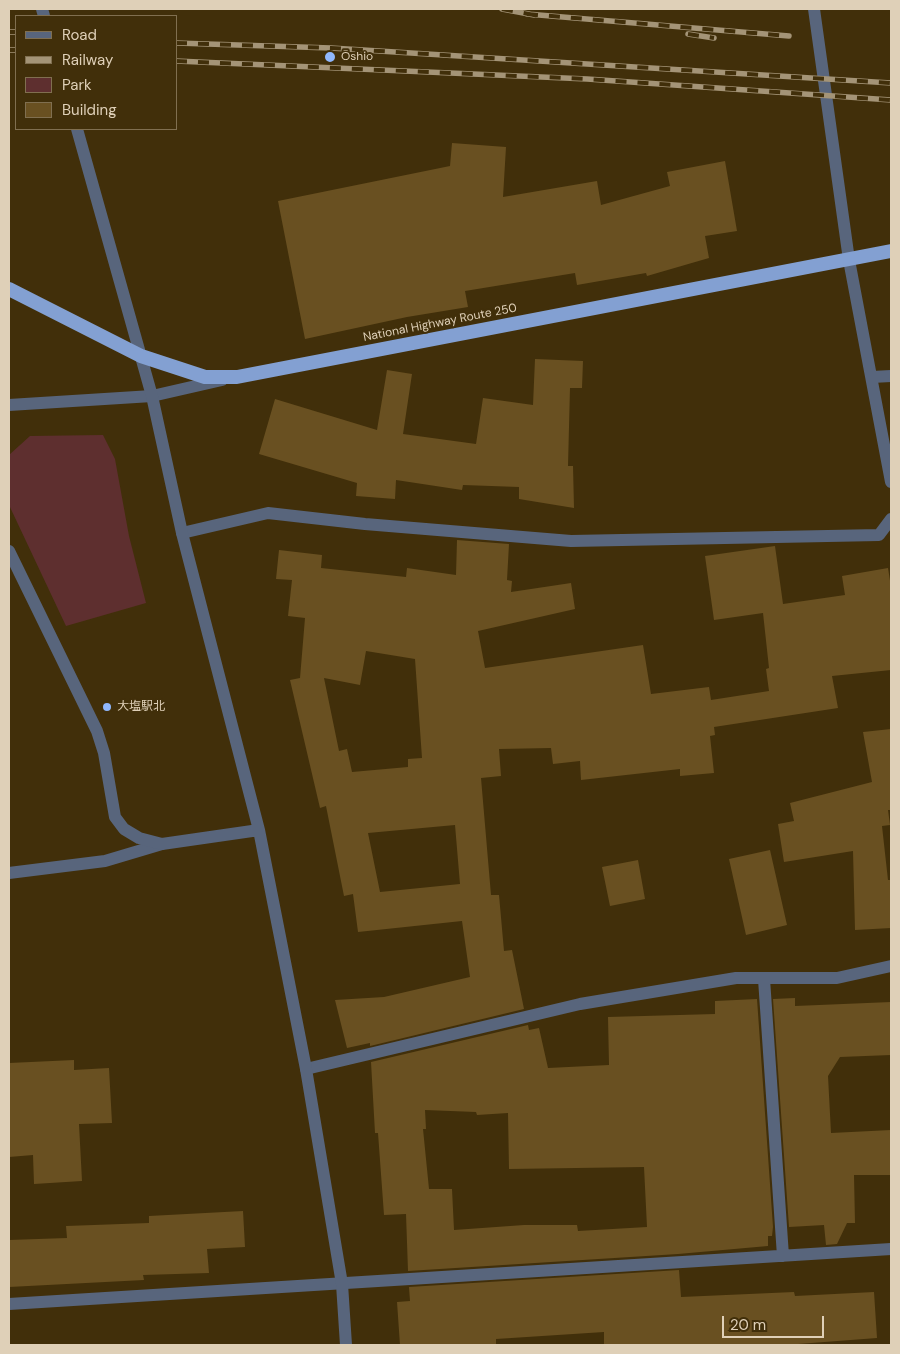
<!DOCTYPE html>
<html>
<head>
<meta charset="utf-8">
<style>
  body { margin:0 }
  #map { position:relative; width:900px; height:1354px; overflow:hidden; background:#412f0a; font-family:"DM Sans",sans-serif }
  canvas { display:block }
  .frame { position:absolute; inset:0; border:10px solid #dfd0b8; pointer-events:none }
  .legend { position:absolute; left:15px; top:15px; width:162px; height:115px; box-sizing:border-box; background:#412f0a; border:1px solid #806f50; margin:0; padding:6px 9px; list-style:none; font-size:15px; color:#dfd0b8 }
  .legend li { display:flex; align-items:center; gap:10px; height:25px }
  .legend b { width:25px; border:1px solid #806f50 }
  .scale { position:absolute; left:722px; top:1316px; width:102px; height:22px; box-sizing:border-box; border:2px solid #dfd0b8; border-top:0; padding-left:6px; font-size:15px; line-height:18px; white-space:nowrap; color:#dfd0b8; -webkit-text-stroke:4px #412f0a; paint-order:stroke }
</style>
</head>
<body>
<div id="map">
<canvas width="900" height="1354"></canvas>
<div class="frame"></div>
<ul class="legend">
<li><b style="height:6px;background:#58657c"></b>Road</li>
<li><b style="height:6px;background:#a49477"></b>Railway</li>
<li><b style="height:14px;background:#5e2f2f"></b>Park</li>
<li><b style="height:14px;background:#695021"></b>Building</li>
</ul>
<div class="scale">20 m</div>
</div>
<script>
const context = document.querySelector('canvas').getContext('2d');
context.lineJoin = 'round';
function paint(path, color) { context.fillStyle = color; context.fill(path, 'evenodd'); }
const toPath = rows => new Path2D(rows.map(r => 'M' + r).join(''));
function strokePath(path, color, width, dash) { context.strokeStyle = color; context.lineWidth = width; context.lineCap = dash ? 'butt' : 'round'; context.setLineDash(dash || []); context.stroke(path); }
function label(font, color, halo, rows, align = 'center') {
  context.font = font + ' "DM Sans","Noto Sans JP",sans-serif'; context.lineWidth = 4; context.setLineDash([]); context.textBaseline = 'middle'; context.strokeStyle = halo; context.fillStyle = color; for (const [text, x, y, turn = 0] of rows) {
    context.save(); context.translate(x, y); context.rotate((+turn || 0) * Math.PI / 180); context.textAlign = isNaN(turn) ? turn : align; if (halo) context.strokeText(text, 0, 0); context.fillText(text, 0, 0); context.restore();
  }
}
paint(toPath([
  [103,435,115,459,129,536,146,603,66,626,9,505,9,455,30,436]
]), '#5e2f2f');
paint(toPath([
  [452,143,506,147,503,197,597,181,601,205,670,186,667,172,725,161,737,231,705,236,709,258,647,276,646,273,577,285,575,273,465,291,468,307,407,317,305,339,278,201,450,166],
  [535,359,583,361,582,388,570,388,568,466,573,466,574,508,519,499,519,487,463,485,462,490,396,480,395,499,356,496,357,483,259,454,275,399,377,430,387,370,412,374,403,434,476,444,483,398,533,405],
  [457,540,509,544,507,580,512,581,511,592,571,583,575,609,478,631,485,668,643,645,651,694,709,687,711,700,769,691,766,669,769,668,763,613,714,620,705,556,775,546,783,604,845,595,842,576,888,568,891,587,891,670,832,676,838,708,714,727,715,735,710,736,714,773,680,776,680,769,581,780,580,761,553,764,551,748,499,749,501,776,481,778,491,895,499,895,504,951,512,950,524,1009,370,1046,370,1043,347,1048,335,1000,384,997,470,977,462,921,358,932,353,894,344,896,326,806,320,808,290,680,300,678,305,618,288,616,292,580,276,579,279,550,322,555,321,568,406,577,407,568,456,575],
  [366,651,415,659,422,758,408,759,408,767,352,772,347,749,339,751,324,678,360,685],
  [455,825,460,884,380,892,368,833],
  [891,729,891,810,888,810,890,825,882,826,888,880,891,880,891,928,855,930,853,851,784,862,778,824,794,821,790,803,872,782,863,732],
  [770,850,787,925,746,935,729,859],
  [638,860,645,899,610,906,602,867],
  [795,998,795,1006,891,1002,891,1055,840,1057,828,1076,831,1133,891,1130,891,1175,854,1175,855,1223,847,1223,837,1244,826,1245,824,1225,789,1227,773,999],
  [757,999,773,1227,772,1236,768,1236,768,1246,678,1254,408,1271,406,1214,384,1215,378,1133,375,1133,371,1062,528,1025,529,1030,539,1028,548,1068,609,1065,608,1017,715,1014,715,1001],
  [425,1110,476,1112,477,1115,508,1113,509,1169,644,1167,647,1227,578,1231,577,1225,524,1225,454,1230,452,1189,429,1189,423,1129,426,1129],
  [74,1060,74,1070,109,1068,112,1123,79,1124,82,1181,34,1184,33,1155,9,1157,9,1063],
  [243,1211,245,1247,207,1249,209,1273,143,1275,144,1280,9,1287,9,1240,67,1238,66,1226,149,1223,149,1216],
  [679,1270,681,1297,794,1292,795,1296,874,1292,877,1338,785,1345,604,1345,604,1332,496,1339,496,1345,400,1345,397,1302,410,1301,409,1287]
]), '#695021');
strokePath(toPath([
  [814,9,849,260,891,482],
  [872,377,891,376],
  [9,405,152,396,222,380],
  [182,533,268,513,365,524,571,541,879,535,891,519],
  [9,873,105,861,162,844],
  [764,979,783,1256],
  [306,1069,580,1004,736,978,837,978,891,966],
  [9,1304,891,1249]
]), '#58657c', 12);
strokePath(toPath([
  [42,9,44,16],
  [77,129,152,396,182,533,259,830,306,1069,342,1284,346,1345],
  [9,551,97,731,104,753,115,817,124,829,139,838,162,844,259,830]
]), '#58657c', 12);
strokePath(toPath([
  [9,289,141,356,205,377,237,377,891,251]
]), '#83a0d2', 14);
const rail = toPath([
  [502,9,534,15],
  [527,14,789,36],
  [9,32,16,32],
  [688,34,714,38],
  [176,43,331,48,891,83],
  [9,50,16,50],
  [176,61,587,79,891,100]
]);
strokePath(rail, '#a49477', 5.5);
strokePath(rail, '#412f0a', 4, [11]);
for (const [x, y, r, color] of [
  [330,57,6,"#90b8fd"],
  [107,707,5,"#90b8fd"]
]) { const dot = new Path2D(); dot.arc(x, y, r, 0, 2 * Math.PI); context.fillStyle = color; context.fill(dot); strokePath(dot, '#412f0a', 2); }
label('12px', '#dfd0b8', '#412f0a', [
  ["Ōshio",341,57],
  ["大塩駅北",117,707]
], 'left');
label('12px', '#dfd0b8', '#412f0a', [
  ["National Highway Route 250",440,323,-11]
]);
</script>
</body>
</html>
